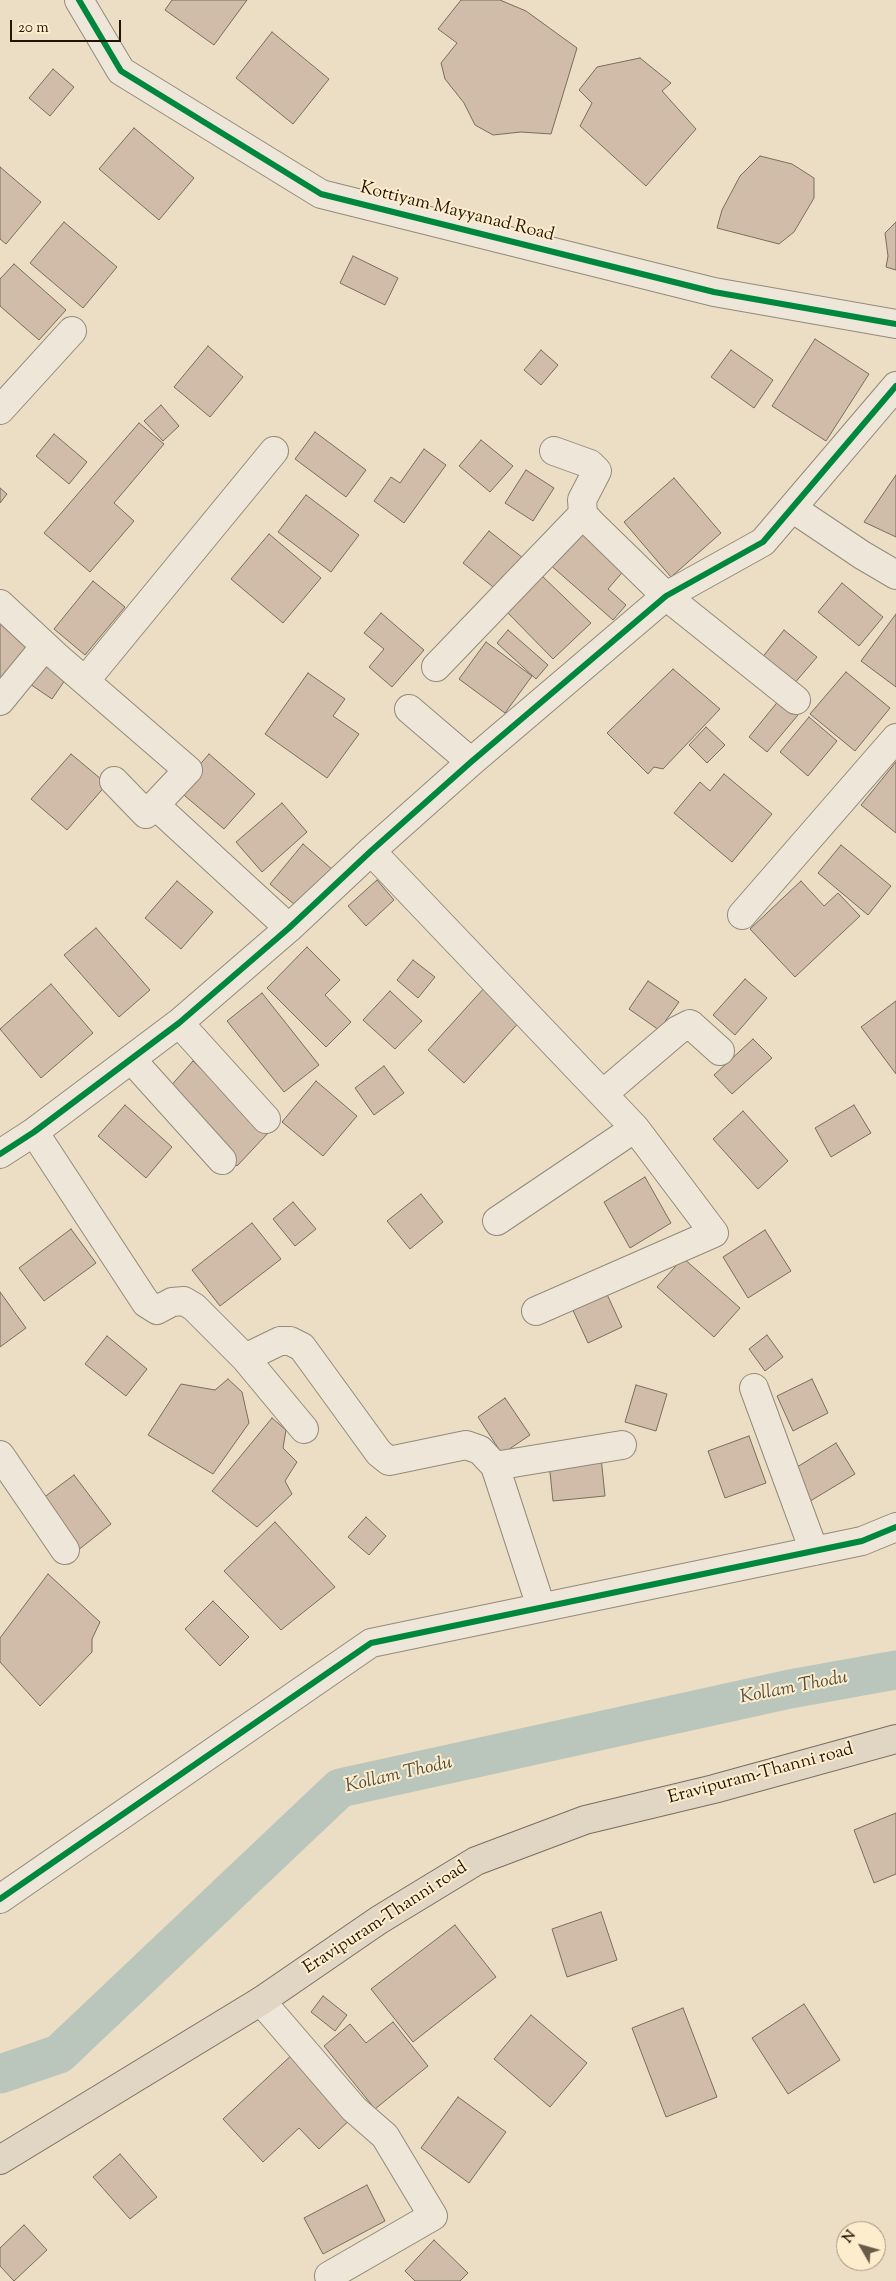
<!DOCTYPE html>
<html>
<head>
<meta charset="utf-8">
<style>
  body { margin:0 }
  #map { position:relative; width:896px; height:2281px; overflow:hidden; background:#ecdec4; font-family:"Sorts Mill Goudy",serif }
  canvas { display:block }
  .north { position:absolute; left:836px; top:2221px; width:50px; height:50px; box-sizing:border-box; background:#feedcd; border:1px solid #a6967c; border-radius:50%; rotate:308deg; font-size:14px; font-weight:700; line-height:20px; text-align:center; color:#211403 }
  .north::after { content:''; display:block; margin:auto; width:18px; height:22px; background:#685b47; clip-path:polygon(50% 0,100% 100%,50% 72%,0 100%) }
  .scale { position:absolute; left:10px; top:20px; width:111px; height:22px; box-sizing:border-box; border:2px solid #211403; border-top:0; padding-left:6px; font-size:15px; line-height:18px; white-space:nowrap; color:#211403; -webkit-text-stroke:4px #feedcd; paint-order:stroke }
</style>
</head>
<body>
<div id="map">
<canvas width="896" height="2281"></canvas>
<div class="north">N</div>
<div class="scale">20 m</div>
</div>
<script>
const context = document.querySelector('canvas').getContext('2d');
context.lineJoin = 'round';
const toPath = rows => new Path2D(rows.map(r => 'M' + r).join(''));
function strokePath(path, color, width, dash) { context.strokeStyle = color; context.lineWidth = width; context.lineCap = dash ? 'butt' : 'round'; context.setLineDash(dash || []); context.stroke(path); }
function paint(path, color) { context.fillStyle = color; context.fill(path, 'evenodd'); }
function label(font, color, halo, rows, align = 'center') {
  context.font = font + ' "Sorts Mill Goudy",serif'; context.lineWidth = 4; context.setLineDash([]); context.textBaseline = 'middle'; context.strokeStyle = halo; context.fillStyle = color; for (const [text, x, y, turn = 0] of rows) {
    context.save(); context.translate(x, y); context.rotate((+turn || 0) * Math.PI / 180); context.textAlign = isNaN(turn) ? turn : align; if (halo) context.strokeText(text, 0, 0); context.fillText(text, 0, 0); context.restore();
  }
}
strokePath(toPath([
  [0,2074,59,2054,340,1788,790,1689,896,1670]
]), '#bac6bb', 39);
const building = toPath([
  [172,0,247,0,214,45,165,10,172,0],
  [461,0,500,0,526,11,577,48,551,134,521,132,493,135,475,125,464,103,445,79,441,63,457,43,438,29,461,0],
  [272,32,329,79,293,124,236,78,272,32],
  [640,58,671,83,662,91,696,129,646,186,580,126,592,103,579,90,597,67,640,58],
  [53,69,74,87,50,116,29,98,53,69],
  [134,128,194,178,159,220,99,169,134,128],
  [760,156,792,164,814,178,814,198,794,232,779,244,717,228,722,210,740,176,760,156],
  [0,167,41,202,6,244,0,239,0,167],
  [64,222,117,267,83,308,30,263,64,222],
  [896,222,896,270,886,267,888,256,885,233,896,222],
  [353,256,398,278,385,305,340,283,353,256],
  [14,264,66,310,39,340,0,306,0,279,14,264],
  [815,339,869,374,826,441,772,406,815,339],
  [208,346,243,377,210,417,174,387,208,346],
  [541,350,558,365,541,385,524,370,541,350],
  [731,350,773,380,754,408,711,377,731,350],
  [161,405,179,426,163,441,144,421,161,405],
  [139,423,164,444,114,503,134,521,90,572,44,533,139,423],
  [315,432,366,470,346,497,295,459,315,432],
  [54,434,87,462,69,484,36,456,54,434],
  [481,440,513,466,490,492,459,466,481,440],
  [424,449,446,465,404,523,374,501,391,477,400,483,424,449],
  [526,470,554,488,533,521,505,503,526,470],
  [896,475,896,537,864,522,896,475],
  [674,478,721,533,671,577,624,522,674,478],
  [0,488,7,494,0,503,0,488],
  [306,495,359,535,331,572,278,532,306,495],
  [579,526,626,568,608,589,626,605,613,620,547,562,579,526],
  [489,531,523,558,497,590,463,563,489,531],
  [269,534,321,578,283,623,231,579,269,534],
  [540,574,591,623,553,659,506,611,540,574],
  [93,581,125,607,85,655,54,629,93,581],
  [842,583,883,617,859,646,818,612,842,583],
  [0,608,35,636,0,680,0,608],
  [381,613,424,650,392,687,369,667,384,649,364,633,381,613],
  [896,614,896,687,861,661,896,614],
  [508,630,548,665,536,679,497,643,508,630],
  [784,630,817,657,793,685,761,659,784,630],
  [486,642,532,676,505,713,459,679,486,642],
  [48,653,72,670,52,699,27,682,48,653],
  [673,669,720,709,663,769,654,767,648,774,607,733,673,669],
  [846,672,890,708,855,751,810,714,846,672],
  [308,673,345,699,333,716,359,734,327,778,265,734,308,673],
  [780,699,798,715,767,752,749,737,780,699],
  [809,717,837,741,808,776,780,752,809,717],
  [706,727,725,745,707,763,689,745,706,727],
  [71,754,107,784,67,830,31,799,71,754],
  [209,754,255,794,224,829,178,790,209,754],
  [896,762,896,833,861,805,896,762],
  [724,774,772,814,732,862,674,813,700,782,710,791,724,774],
  [282,803,307,832,262,872,236,842,282,803],
  [303,844,334,871,301,910,270,884,303,844],
  [841,845,891,886,868,915,818,873,841,845],
  [377,880,394,900,366,926,348,906,377,880],
  [177,881,213,912,181,949,145,918,177,881],
  [801,881,824,906,838,893,860,916,795,977,750,929,801,881],
  [96,928,150,990,119,1017,64,955,96,928],
  [307,947,340,980,325,995,351,1022,326,1047,267,988,307,947],
  [413,960,435,977,418,998,397,980,413,960],
  [745,979,767,998,735,1035,713,1015,745,979],
  [648,981,679,1002,659,1030,629,1009,648,981],
  [51,984,93,1033,41,1078,0,1029,51,984],
  [486,986,522,1019,464,1083,428,1050,486,986],
  [390,991,422,1021,395,1049,363,1020,390,991],
  [262,993,319,1065,284,1092,227,1021,262,993],
  [896,1001,896,1074,861,1027,896,1001],
  [753,1039,772,1058,732,1094,714,1075,753,1039],
  [193,1061,269,1132,237,1166,212,1143,167,1090,193,1061],
  [384,1066,404,1093,374,1115,355,1088,384,1066],
  [316,1081,357,1116,323,1156,282,1122,316,1081],
  [125,1105,172,1147,146,1178,98,1136,125,1105],
  [854,1105,871,1133,831,1157,815,1128,854,1105],
  [743,1111,788,1161,758,1189,713,1139,743,1111],
  [645,1177,671,1223,630,1248,604,1202,645,1177],
  [421,1194,443,1222,410,1249,387,1221,421,1194],
  [293,1202,316,1229,295,1246,273,1219,293,1202],
  [252,1223,281,1259,220,1306,192,1270,252,1223],
  [71,1229,96,1263,44,1301,19,1268,71,1229],
  [765,1230,791,1271,748,1298,723,1257,765,1230],
  [683,1258,740,1308,714,1337,657,1287,683,1258],
  [605,1290,622,1327,588,1343,571,1306,605,1290],
  [0,1292,26,1328,0,1347,0,1292],
  [767,1335,783,1357,765,1371,749,1349,767,1335],
  [107,1336,147,1369,126,1396,85,1364,107,1336],
  [228,1379,242,1392,249,1423,213,1474,148,1435,181,1384,215,1390,228,1379],
  [812,1379,828,1413,793,1431,777,1396,812,1379],
  [636,1385,667,1394,656,1431,625,1422,636,1385],
  [505,1398,530,1435,502,1454,478,1417,505,1398],
  [272,1418,286,1430,283,1448,297,1462,285,1481,292,1494,257,1527,212,1491,272,1418],
  [749,1436,766,1483,725,1498,708,1451,749,1436],
  [836,1443,855,1474,807,1503,789,1472,836,1443],
  [601,1457,605,1496,553,1501,549,1463,601,1457],
  [74,1475,111,1524,77,1551,39,1501,74,1475],
  [366,1517,386,1536,369,1555,348,1537,366,1517],
  [275,1522,335,1587,281,1630,224,1571,275,1522],
  [48,1574,100,1622,92,1639,92,1652,40,1706,0,1662,0,1638,48,1574],
  [213,1601,249,1637,220,1666,185,1629,213,1601],
  [896,1813,896,1874,874,1883,854,1830,896,1813],
  [601,1912,617,1960,567,1977,552,1929,601,1912],
  [455,1925,496,1977,413,2042,371,1989,455,1925],
  [323,1996,347,2015,335,2031,311,2012,323,1996],
  [804,2004,840,2060,788,2094,752,2038,804,2004],
  [683,2008,717,2097,666,2117,632,2028,683,2008],
  [531,2015,587,2063,550,2107,494,2059,531,2015],
  [393,2022,428,2066,375,2109,324,2046,350,2024,366,2043,393,2022],
  [295,2052,355,2115,319,2149,299,2128,263,2162,223,2119,295,2052],
  [458,2097,506,2132,469,2183,421,2148,458,2097],
  [120,2154,157,2197,130,2219,93,2177,120,2154],
  [367,2185,385,2221,323,2254,304,2218,367,2185],
  [24,2225,47,2250,14,2281,0,2266,0,2248,24,2225],
  [434,2240,468,2273,460,2281,415,2281,405,2271,434,2240]
]);
paint(building, '#d0bca8');
strokePath(building, '#776e5f', 1);
const minor = toPath([
  [79,0,121,71,321,194,714,292,896,324],
  [0,410,72,331],
  [554,451,590,464,597,471,582,500,583,514,591,523,666,596,796,700],
  [792,508,862,555,896,575],
  [0,604,56,656,188,770,155,805,289,928],
  [436,667,583,514],
  [85,681,274,451],
  [0,701,45,646],
  [409,709,471,762],
  [114,781,146,814,155,805],
  [371,851,635,1128,497,1221],
  [742,915,896,738],
  [179,1023,266,1119],
  [131,1059,222,1160],
  [603,1094,678,1030,690,1024,720,1051],
  [34,1132,146,1303,157,1310,172,1302,184,1301,194,1307,245,1358,304,1429],
  [0,1154,34,1132,179,1023,289,928,371,851,471,762,666,596,763,542,896,386],
  [536,1311,714,1233,635,1128],
  [245,1358,280,1341,290,1341,302,1347,379,1453,389,1461,466,1445,480,1450,495,1466,541,1607],
  [754,1388,814,1551],
  [0,1455,65,1550],
  [495,1466,622,1445],
  [0,1899,371,1643,862,1541,896,1527],
  [261,2001,354,2109,385,2136,433,2216,329,2276]
]);
const major = toPath([
  [0,2160,261,2001,379,1920,476,1861,585,1820,714,1789,896,1739]
]);
strokePath(minor, '#938a79', 30);
strokePath(major, '#776e5f', 30);
strokePath(minor, '#eee6d9', 28);
strokePath(major, '#e1d6c4', 28);
strokePath(toPath([
  [79,0,121,71,321,194,714,292,896,324],
  [0,1154,34,1132,179,1023,289,928,371,851,471,762,666,596,763,542,896,386],
  [0,1899,371,1643,862,1541,896,1527]
]), '#00873e', 6);
label('18px', '#211403', '#feedcd', [
  ["Kottiyam Mayyanad Road",457,213,14],
  ["Eravipuram-Thanni road",761,1775,-15],
  ["Eravipuram-Thanni road",386,1919,-33]
]);
label('italic 19px', '#4f4e42', '#feedcd', [
  ["Kollam Thodu",794,1689,-11],
  ["Kollam Thodu",399,1776,-13]
]);
</script>
</body>
</html>
